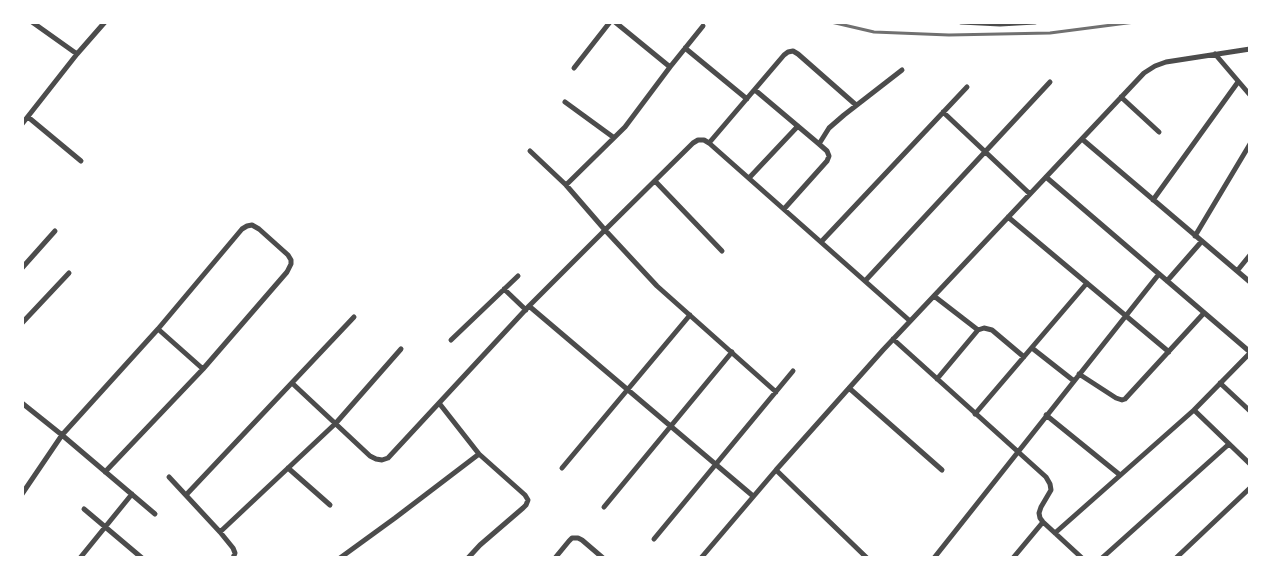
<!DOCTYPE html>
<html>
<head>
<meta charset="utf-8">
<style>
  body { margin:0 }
  #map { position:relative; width:1272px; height:580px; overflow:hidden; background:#fff; font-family:"Libre Baskerville",serif }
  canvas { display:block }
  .frame { position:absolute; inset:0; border:24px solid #fff; pointer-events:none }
</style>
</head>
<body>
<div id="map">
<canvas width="1272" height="580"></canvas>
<div class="frame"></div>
</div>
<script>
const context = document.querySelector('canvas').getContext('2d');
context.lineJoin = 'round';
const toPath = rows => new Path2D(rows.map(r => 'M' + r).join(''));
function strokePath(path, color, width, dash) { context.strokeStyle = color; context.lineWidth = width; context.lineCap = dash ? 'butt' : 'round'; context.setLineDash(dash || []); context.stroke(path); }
strokePath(toPath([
  [961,22,1000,24,1035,22],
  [685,48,747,99],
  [77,54,105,22],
  [1215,54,1250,95],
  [670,67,703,26],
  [574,68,610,22],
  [755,90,819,144],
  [1121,97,1159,132],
  [565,102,613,137],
  [943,112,1030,194],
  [28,117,81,161],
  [22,124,77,54,32,22],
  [1082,139,1250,282],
  [709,143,784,55,788,52,793,51,798,54,856,105],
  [530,151,566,185],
  [1046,177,1250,352],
  [749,178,798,126],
  [655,181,722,251],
  [1153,200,1238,82],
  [784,209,827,161,829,156,827,151,819,144,829,128,844,115,902,70],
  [1008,217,1169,352],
  [1195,236,1250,144],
  [821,242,967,87],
  [22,268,55,231],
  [1237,271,1250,255],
  [865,281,1050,82],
  [1167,281,1202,241],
  [504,289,526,310],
  [934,296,978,330,937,379],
  [529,306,605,230,566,185,625,127,670,67,615,22],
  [22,323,69,273],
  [158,329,203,369],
  [978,330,984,328,992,330,1024,357],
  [893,339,1046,477,1050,484,1051,490,1041,507,1039,513,1040,518,1043,522,1082,558],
  [451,340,518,276],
  [1032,348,1074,381],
  [1079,374,1116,398,1122,400,1125,399,1204,313],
  [292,383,370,456,376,459,382,460,388,458,529,306,753,496],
  [1220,383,1250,411],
  [849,388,942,470],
  [776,392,657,286,605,230,693,143,698,140,704,140,709,143,910,321],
  [22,403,62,435,158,329,242,229,247,226,252,225,259,229,288,255,291,260,291,264,287,272,203,369,105,472],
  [439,403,479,454],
  [1194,410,1250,464],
  [975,414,1087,283],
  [1046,415,1120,475],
  [288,468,330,505],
  [562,468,690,315],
  [776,470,867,558],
  [169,477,220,532],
  [22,494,62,435,155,514],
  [186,495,354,317],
  [604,507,732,352],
  [84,509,142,558],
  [1055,533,1194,410,1250,353],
  [654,539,793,371],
  [80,558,132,494],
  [233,558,235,553,233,548,220,532,336,423,401,349],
  [340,558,395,518,479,454,525,495,528,500,526,505,523,508,480,545,468,558],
  [555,558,569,541,572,538,578,538,582,540,603,558],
  [701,558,776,470,883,350,1144,73,1155,66,1166,62,1250,49],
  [934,558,1159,274],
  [1013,558,1043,522],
  [1102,558,1229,444],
  [1176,558,1250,488]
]), '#4c4c4c', 5);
strokePath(toPath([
  [831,22,874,32,949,35,1050,33,1135,22]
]), '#707070', 3);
</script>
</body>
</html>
